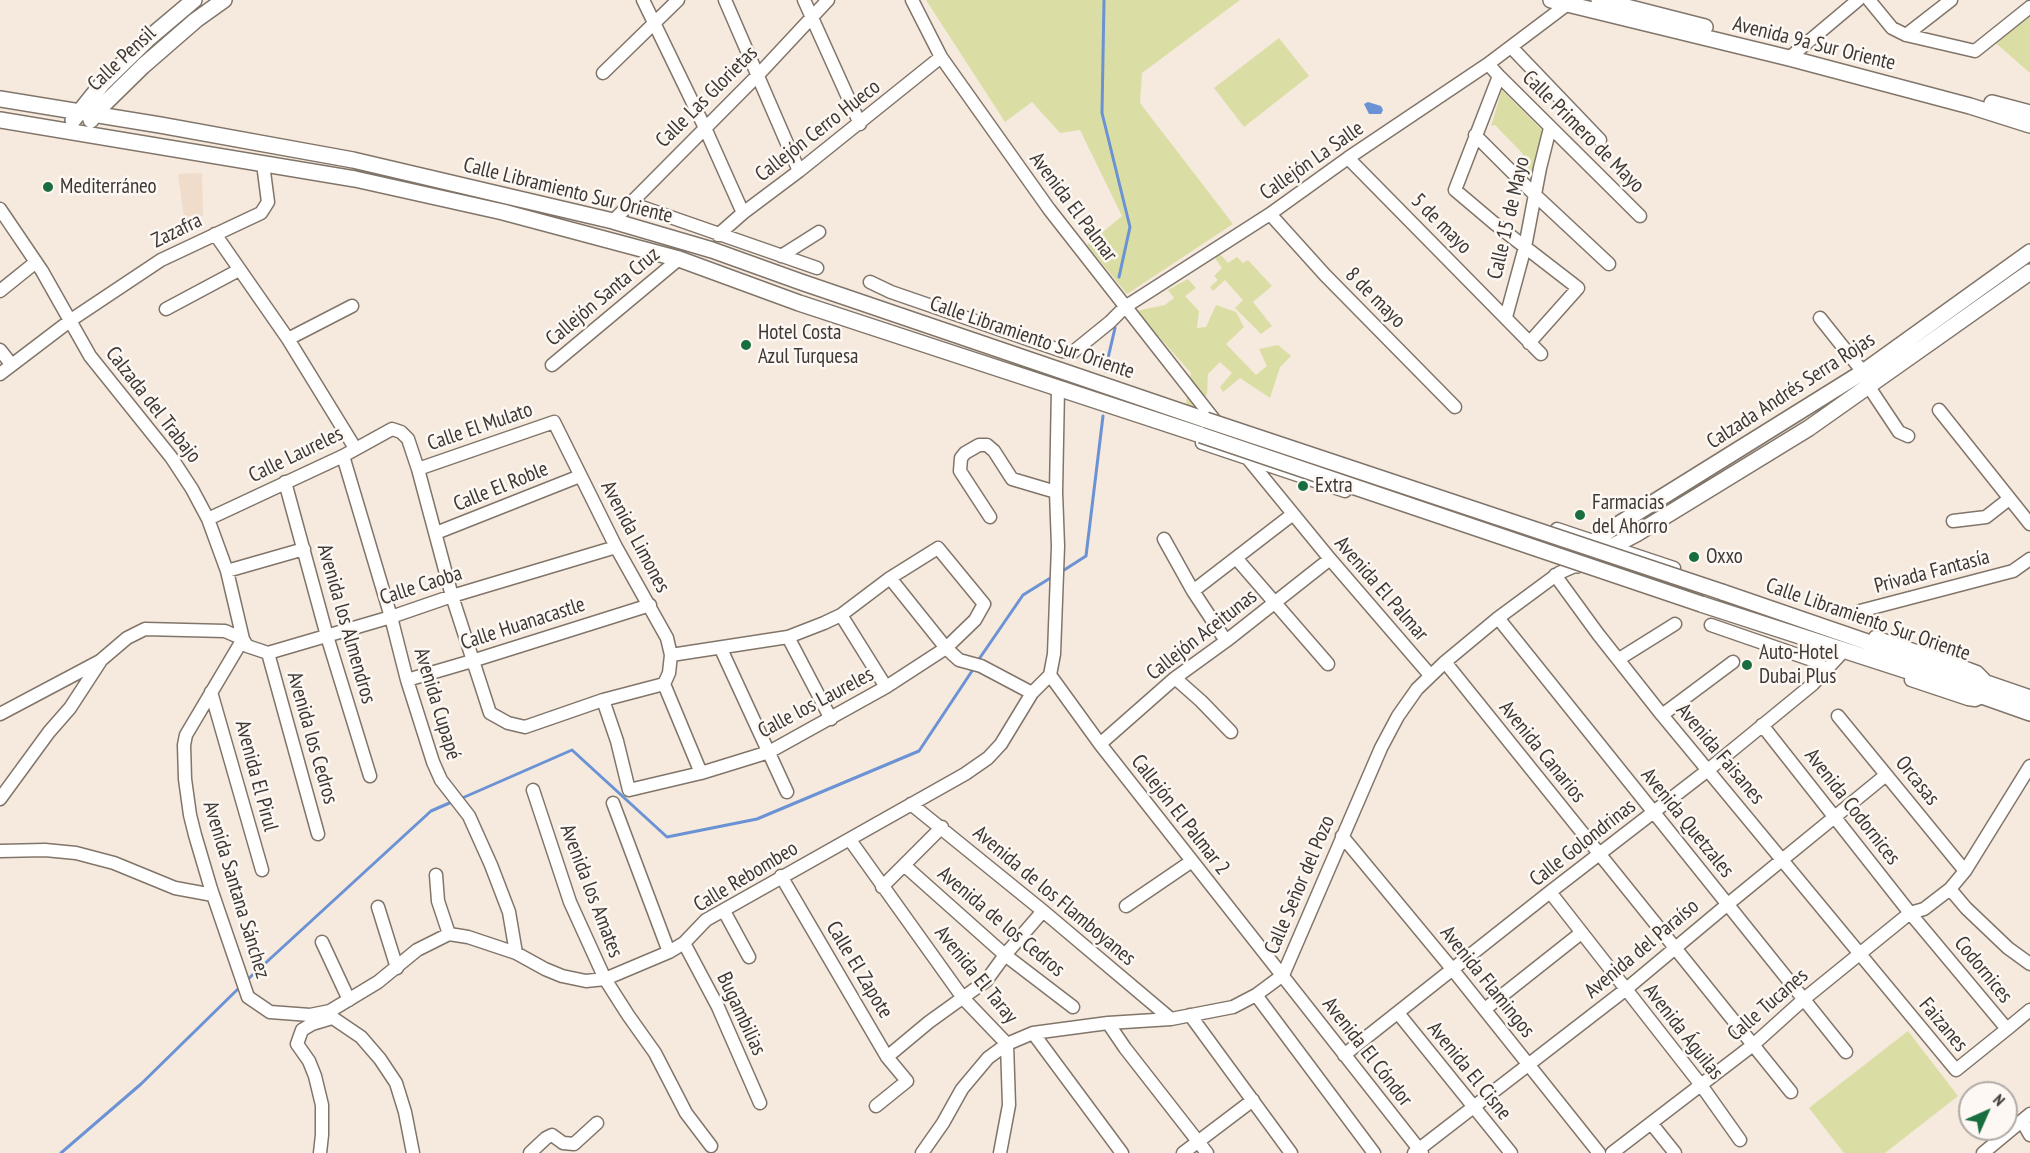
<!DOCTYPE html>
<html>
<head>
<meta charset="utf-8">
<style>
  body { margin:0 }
  #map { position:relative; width:2030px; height:1153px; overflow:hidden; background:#f6e9dd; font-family:"PT Sans Narrow",sans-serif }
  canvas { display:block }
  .north { position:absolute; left:1958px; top:1081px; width:60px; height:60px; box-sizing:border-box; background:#fdf8f3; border:2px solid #b1aba7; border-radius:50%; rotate:45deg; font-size:16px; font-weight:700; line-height:24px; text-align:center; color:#3e3834 }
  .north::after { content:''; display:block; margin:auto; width:21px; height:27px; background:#196e40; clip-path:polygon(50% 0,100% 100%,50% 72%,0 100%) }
</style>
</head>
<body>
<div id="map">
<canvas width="2030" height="1153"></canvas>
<div class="north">N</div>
</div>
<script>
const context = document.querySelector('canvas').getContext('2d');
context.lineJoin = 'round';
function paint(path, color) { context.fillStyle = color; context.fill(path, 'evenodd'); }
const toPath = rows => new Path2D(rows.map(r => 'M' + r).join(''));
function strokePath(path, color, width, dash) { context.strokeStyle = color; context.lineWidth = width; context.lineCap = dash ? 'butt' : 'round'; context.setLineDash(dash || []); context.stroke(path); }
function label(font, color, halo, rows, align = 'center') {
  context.font = font + ' "PT Sans Narrow",sans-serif'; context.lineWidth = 5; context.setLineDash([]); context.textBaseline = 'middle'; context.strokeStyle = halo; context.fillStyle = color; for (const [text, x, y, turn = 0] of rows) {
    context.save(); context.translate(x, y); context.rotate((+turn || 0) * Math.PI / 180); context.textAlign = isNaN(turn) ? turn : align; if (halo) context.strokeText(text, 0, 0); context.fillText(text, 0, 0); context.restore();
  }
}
paint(toPath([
  [202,173,203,216,184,217,178,174]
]), '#efdcca');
paint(toPath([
  [926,0,1240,0,1142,73,1140,103,1233,224,1127,294,1087,245,1122,216,1080,130,1060,133,1032,102,1005,122],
  [2030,8,2030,73,1990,38],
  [1279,38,1309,76,1244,127,1214,88],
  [1502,90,1545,133,1531,178,1516,164,1523,154,1495,125,1491,126],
  [1308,157,1313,165,1287,183,1282,174],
  [1220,254,1228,263,1237,257,1243,263,1248,260,1272,286,1253,302,1272,326,1261,334,1235,308,1243,300,1225,280,1213,291,1210,287,1218,280,1214,276,1222,268,1215,258],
  [1188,279,1196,288,1185,296,1199,311,1197,328,1206,327,1216,305,1236,312,1244,327,1226,344,1256,375,1267,366,1259,349,1278,345,1291,356,1280,367,1270,398,1240,378,1223,392,1220,387,1232,373,1220,362,1208,374,1207,394,1197,409,1186,404,1191,373,1136,311,1165,305,1174,298,1168,290],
  [1908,1031,1958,1096,1885,1153,1844,1153,1809,1108]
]), '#dbdea4');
paint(toPath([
  [1368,102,1381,106,1383,110,1381,114,1369,114,1364,104]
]), '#6a92d4');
strokePath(toPath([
  [1104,0,1102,113,1130,227,1119,277],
  [1105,371,1115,328],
  [1061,572,1086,556,1103,416],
  [977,662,1023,595,1052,577],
  [460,799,572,750,667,837,757,819,919,751,974,668],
  [247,980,431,811,454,801],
  [61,1153,141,1084,240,987]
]), '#6a92d4', 3);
const minor = toPath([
  [643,0,705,128,743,213],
  [725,0,799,171],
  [804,0,860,124],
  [912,0,941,57,1049,209,1219,426],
  [1869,0,1892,28,1906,35,1975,51,2030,7],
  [1906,35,1951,0],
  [1511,47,1600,140],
  [1789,58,1858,0],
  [1488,64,1499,76,1455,190,1494,223,1578,288,1529,343],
  [603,73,678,0],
  [1499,76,1640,216],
  [1475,135,1534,194,1609,264],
  [1348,158,1541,354],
  [630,203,817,268],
  [0,209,42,271,90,356,171,457,192,489,208,519,227,571,243,639,247,646,268,653,391,617,452,596,616,547],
  [1270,214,1325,275,1455,407],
  [613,221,759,74,828,0],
  [215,234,288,339,355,448],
  [718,235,743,213,799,171,941,57],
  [781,256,819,232],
  [870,282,891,292,1062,351,1073,352,1110,322,1125,307,1270,214,1348,158,1488,64,1573,0],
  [0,291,36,262],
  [166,309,239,270],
  [1506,317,1525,247,1540,168,1550,128],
  [1820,318,1863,372],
  [288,339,352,306],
  [0,350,11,364],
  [552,365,679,259],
  [0,374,71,320,161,260,261,213,268,202,263,164],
  [1869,387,1899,432,1908,436],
  [1939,410,2030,524],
  [1202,443,1345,491],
  [343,456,391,617,407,680,433,762,441,780,469,816,491,865,509,912,516,953],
  [1249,460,1330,559,1430,675],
  [285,482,327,636,370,776],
  [990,517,960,471,961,458,965,453,979,445,987,445,994,451,1012,479,1056,492],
  [208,519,343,456,392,429,401,432,408,439,418,469,452,596,490,713,508,723,525,727,603,700,664,684,669,673,671,655,667,638,616,547,554,422,418,469],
  [1953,521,1986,517,2009,499],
  [1557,529,1674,568],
  [436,533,580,476],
  [1164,539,1193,591,1226,641],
  [1236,558,1328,664],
  [227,571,304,549],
  [1555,575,1598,634,1662,715,1956,1070,2007,1029],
  [890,578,946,648,959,660,981,666,1032,693],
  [1193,591,1293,514],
  [1860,611,2013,571,2030,559],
  [841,615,886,687],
  [1498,618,1846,1052],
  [1711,625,1815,661,1826,670],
  [788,637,831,719],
  [1875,637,1969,669,1977,672,1984,679],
  [243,639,186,735,184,745,185,779,190,815,195,835,211,889,248,997,270,1012,310,1015,330,1011,378,982,417,950,449,934,468,937,516,953,545,969,562,976,586,981,605,979,669,952,684,943,706,920,965,774,988,758,1001,744,1032,693,1050,675,1054,654,1058,546,1056,492,1058,389],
  [721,649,787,792],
  [268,653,318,834],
  [1619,659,1675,624],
  [1445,662,1791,1092],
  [1050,675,1100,744,1422,1153],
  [1175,678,1201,701,1231,732],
  [407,680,472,661,650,605],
  [1911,680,1968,699,1975,700,1982,697],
  [664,684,701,773],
  [211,692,262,870],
  [603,700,617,741,629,790,701,773,769,752,886,687,946,648,975,620,984,604,938,548,890,578,841,615,824,623,788,637,671,655],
  [0,714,100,661,127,638,145,629,225,631,243,639],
  [1662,715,1733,662],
  [1838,716,1965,871],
  [1762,725,1910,913,2007,1029,2030,1010],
  [1100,744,1175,678,1226,641,1330,559],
  [2030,766,1965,871,1950,889,1966,908,2008,948,2030,964],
  [533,790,570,902,605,979,628,1015,655,1053,686,1113,711,1146],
  [0,799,49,732,70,708,100,662],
  [613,803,669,952],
  [911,804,1043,911,1171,1019],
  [1342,836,1453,970,1599,1153],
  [850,840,963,998,1007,1044,1009,1105,1000,1153],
  [0,851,45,850,76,853,114,863,175,888,213,895],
  [905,866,1005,955,1073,1007],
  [436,875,438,901,449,934],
  [781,876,887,1057,907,1081,876,1106],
  [882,887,942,827],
  [1550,892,1701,1085,1740,1140],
  [1126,906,1192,861],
  [378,907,397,968],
  [724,911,749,957],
  [322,942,349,1000],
  [684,943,718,1007,760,1103],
  [1256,995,1374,1153],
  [1485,1009,1581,933],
  [330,1011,333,1018,361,1037,380,1059,396,1083,405,1112,413,1153],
  [1398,1013,1511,1153],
  [1190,1015,1291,1153],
  [1108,1023,1125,1048,1207,1153],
  [1033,1033,1122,1153],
  [1344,1055,1550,892,1708,770,1813,684,1840,655],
  [887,1057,929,1022,986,981,1005,955,1043,911],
  [2022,1121,2030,1135],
  [1651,1123,1675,1153],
  [320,1153,322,1135,322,1105,315,1076,309,1061,297,1044,302,1030,312,1024,332,1018],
  [530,1153,546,1138,552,1135,563,1143,574,1144,597,1123],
  [922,1153,943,1123,962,1089,988,1058,1007,1044,1033,1033,1108,1023,1171,1019,1233,1007,1256,995,1283,975,1381,748,1398,716,1417,689,1445,662,1498,618,1559,573,1577,565],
  [1183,1153,1253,1100],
  [1414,1153,1625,990,1728,904,1886,775],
  [1612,1153,1753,1045,1804,999,1910,913,1924,909,1950,889],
  [1983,1153,2030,1114]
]);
const major = toPath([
  [1551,0,1789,58,1970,106,2030,125],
  [1599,0,1705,27],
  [0,99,160,125,353,160,613,221,712,250,801,282,1206,420],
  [1992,103,2030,113],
  [0,120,355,179,503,212,679,259,799,303,1201,435],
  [73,120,102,84,149,38,194,0],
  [91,120,93,115,143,66,196,20,224,0],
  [1571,558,1614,527,1863,372,2030,252],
  [1577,565,1636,534,1809,428,2030,272],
  [1722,592,2030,698],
  [1701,604,1945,683,2030,713]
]);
strokePath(minor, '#81756a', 15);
strokePath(major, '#81756a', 18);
strokePath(minor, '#fff', 12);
strokePath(major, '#fff', 15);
const majorBridge = toPath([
  [1206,420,1722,592],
  [1201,435,1701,604]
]);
strokePath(majorBridge, '#81756a', 18, []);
strokePath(majorBridge, '#fff', 15);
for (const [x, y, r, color] of [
  [48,187,6,"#196e40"],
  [746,345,6,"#196e40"],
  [1303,486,6,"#196e40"],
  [1580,515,6,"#196e40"],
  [1694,557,6,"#196e40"],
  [1747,665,6,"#196e40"]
]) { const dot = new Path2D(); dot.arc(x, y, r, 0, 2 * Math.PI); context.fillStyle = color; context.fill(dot); strokePath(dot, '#fdf8f3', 2); }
label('21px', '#3e3834', '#fdf8f3', [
  ["Avenida 9a Sur Oriente",1814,44,14],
  ["Calle Pensil",122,59,-43],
  ["Calle Las Glorietas",707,97,-45],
  ["Callejón Cerro Hueco",818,131,-38],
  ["Calle Primero de Mayo",1583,132,45],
  ["Callejón La Salle",1312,161,-35],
  ["Calle Libramiento Sur Oriente",568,191,14],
  ["Avenida El Palmar",1073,207,53],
  ["Calle 15 de Mayo",1509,218,-77],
  ["5 de mayo",1441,224,45],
  ["Zazafra",177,231,-26],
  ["Callejón Santa Cruz",603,297,-40],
  ["8 de mayo",1375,298,45],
  ["Calle Libramiento Sur Oriente",1032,338,19],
  ["Calzada Andrés Serra Rojas",1791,391,-33],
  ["Calzada del Trabajo",153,405,52],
  ["Calle El Mulato",480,427,-19],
  ["Calle Laureles",296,455,-26],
  ["Calle El Roble",501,487,-22],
  ["Avenida Limones",635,537,62],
  ["Privada Fantasía",1932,572,-15],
  ["Calle Caoba",421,586,-18],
  ["Avenida El Palmar",1381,589,49],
  ["Calle Libramiento Sur Oriente",1868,620,19],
  ["Avenida los Almendros",346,624,74],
  ["Calle Huanacastle",523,624,-18],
  ["Callejón Aceitunas",1202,635,-38],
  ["Calle los Laureles",816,703,-28],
  ["Avenida Cupapé",437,704,73],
  ["Avenida los Cedros",312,738,74],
  ["Avenida Canarios",1542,752,51],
  ["Avenida Faisanes",1720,754,50],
  ["Avenida El Pirul",256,776,75],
  ["Orcasas",1917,781,51],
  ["Avenida Codornices",1852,807,52],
  ["Callejón El Palmar 2",1180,815,52],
  ["Avenida Quetzales",1687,823,51],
  ["Calle Golondrinas",1583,843,-38],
  ["Calle Rebombeo",746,877,-31],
  ["Calle Señor del Pozo",1300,885,-67],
  ["Avenida Santana Sánchez",236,890,73],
  ["Avenida los Amates",591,891,69],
  ["Avenida de los Flamboyanes",1054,896,40],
  ["Avenida de los Cedros",1001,922,40],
  ["Avenida del Paraíso",1642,949,-40],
  ["Calle El Zapote",859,970,59],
  ["Codornices",1983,970,51],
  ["Avenida El Taray",976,975,51],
  ["Avenida Flamingos",1487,982,51],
  ["Calle Tucanes",1768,1005,-41],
  ["Bugambilias",741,1014,65],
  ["Faizanes",1943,1025,50],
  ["Avenida Águilas",1683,1032,52],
  ["Avenida El Cóndor",1367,1052,52],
  ["Avenida El Cisne",1469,1071,51]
]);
label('21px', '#3e3834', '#fdf8f3', [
  ["Mediterráneo",60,187],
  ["Hotel Costa",758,333],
  ["Azul Turquesa",758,357],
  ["Extra",1315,486],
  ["Farmacias",1592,503],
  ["del Ahorro",1592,527],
  ["Oxxo",1706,557],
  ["Auto-Hotel",1759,653],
  ["Dubai Plus",1759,677]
], 'left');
</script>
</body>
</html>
